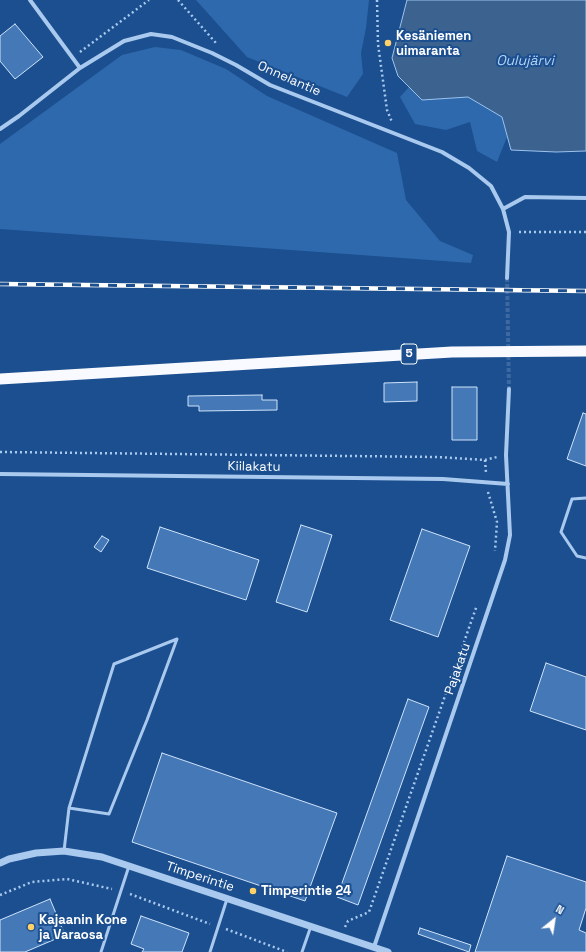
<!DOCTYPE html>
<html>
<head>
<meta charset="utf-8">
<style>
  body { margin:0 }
  #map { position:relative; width:586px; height:952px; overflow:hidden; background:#1b4f8f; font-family:"Space Grotesk",sans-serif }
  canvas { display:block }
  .north { position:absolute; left:534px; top:900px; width:40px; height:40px; -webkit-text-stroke:3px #1b4f8f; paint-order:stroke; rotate:30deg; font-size:11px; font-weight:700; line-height:16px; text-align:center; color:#fff }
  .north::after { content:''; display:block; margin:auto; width:14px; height:18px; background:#fff; clip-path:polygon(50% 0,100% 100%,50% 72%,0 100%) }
</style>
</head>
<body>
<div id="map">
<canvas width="586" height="952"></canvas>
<div class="north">N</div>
</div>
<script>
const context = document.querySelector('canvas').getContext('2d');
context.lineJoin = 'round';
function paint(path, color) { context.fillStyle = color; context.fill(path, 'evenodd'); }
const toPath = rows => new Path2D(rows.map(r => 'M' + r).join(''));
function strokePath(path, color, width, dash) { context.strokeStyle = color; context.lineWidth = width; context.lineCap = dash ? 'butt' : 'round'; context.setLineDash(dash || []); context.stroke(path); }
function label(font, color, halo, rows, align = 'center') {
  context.font = font + ' "Space Grotesk",sans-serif'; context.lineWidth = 4; context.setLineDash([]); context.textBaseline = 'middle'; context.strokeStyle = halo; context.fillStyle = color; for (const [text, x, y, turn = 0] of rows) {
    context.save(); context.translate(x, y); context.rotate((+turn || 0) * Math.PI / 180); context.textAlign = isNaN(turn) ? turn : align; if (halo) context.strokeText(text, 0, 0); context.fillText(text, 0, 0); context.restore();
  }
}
paint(toPath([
  [196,0,369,0,366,28,361,53,363,74,347,97,247,57],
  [155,47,181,50,226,69,267,96,397,153,406,200,440,241,473,255,471,263,0,229,0,144,122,55],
  [409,87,422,100,468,97,502,117,507,137,497,162,477,151,470,122,446,130,415,124,400,97]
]), '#2e69ad');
const water = toPath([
  [407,0,586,0,586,151,556,152,511,150,502,117,468,97,422,100,398,76,392,58,407,0]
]);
paint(water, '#3c6290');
strokePath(water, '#9cc4f0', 1);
const building = toPath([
  [15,24,43,57,15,79,0,61,0,36,15,24],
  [417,382,417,401,384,402,384,383,417,382],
  [452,387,477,387,477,440,452,440,452,387],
  [262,395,262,400,277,400,277,410,199,411,199,406,188,406,188,396,262,395],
  [583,413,586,414,586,466,567,459,583,413],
  [301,525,332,535,307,612,276,602,301,525],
  [160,527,259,560,246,600,147,568,160,527],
  [422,529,470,546,438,637,390,620,422,529],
  [102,536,109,540,101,552,94,547,102,536],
  [546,663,586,677,586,730,530,711,546,663],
  [408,699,429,707,358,905,337,897,408,699],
  [162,753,337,813,305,901,132,842,162,753],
  [507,856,586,882,586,908,579,930,586,933,586,952,475,952,507,856],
  [50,899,65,935,25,952,0,952,0,920,50,899],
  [141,916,189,933,182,952,142,952,144,949,131,944,141,916],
  [420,928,471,945,469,952,418,934,420,928]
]);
paint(building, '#4478b7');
strokePath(building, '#cfe3fa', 1);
strokePath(toPath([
  [507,278,509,389]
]), '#3d69a0', 4, [4, 2]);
strokePath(toPath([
  [178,0,216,43],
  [377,0,378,44,387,110,392,122],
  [80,52,149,0],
  [519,232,586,232],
  [0,452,437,457,485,460,497,457],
  [485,460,486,473],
  [488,492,497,522,495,551],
  [130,894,210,924],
  [0,895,32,882,67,879,112,889],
  [345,927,348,921,369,912,477,605],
  [226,929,287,952]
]), '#a9c9ee', 2.5, [2, 3]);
strokePath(toPath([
  [586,498,572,499,561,532,577,556,586,558],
  [64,851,69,808,114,664,177,639,147,720,109,814,69,808],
  [101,952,129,866],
  [210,952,227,899],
  [302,952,311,926]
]), '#a9c9ee', 3);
strokePath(toPath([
  [30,0,80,68],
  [0,129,19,116,80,68,124,41,151,34,172,37,212,53,236,65,270,85,442,152,469,168,491,186,503,209,509,232,507,278],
  [503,209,525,197,586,198],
  [0,474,443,479,508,484],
  [374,947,505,560,510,535,506,455,509,389]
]), '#a9c9ee', 4);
strokePath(toPath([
  [0,863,9,859,36,853,64,851,102,857,388,952]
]), '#a9c9ee', 7);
strokePath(toPath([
  [0,379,452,352,586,351]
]), '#f8faff', 11);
const rail = toPath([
  [0,284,586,291]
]);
strokePath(rail, '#fff', 4.5);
strokePath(rail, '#1b4f8f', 3, [9]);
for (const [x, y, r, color] of [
  [388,43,4,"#ffd166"],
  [253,891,4,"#ffd166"],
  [31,927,4,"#ffd166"]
]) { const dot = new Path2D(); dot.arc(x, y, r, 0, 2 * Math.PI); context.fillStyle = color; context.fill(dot); strokePath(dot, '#1b4f8f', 1.5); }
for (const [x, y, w] of [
  [409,354,16]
]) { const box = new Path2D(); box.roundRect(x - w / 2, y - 10, w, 20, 3); context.fillStyle = '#1b4f8f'; context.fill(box); strokePath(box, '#fff', 1); }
label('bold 12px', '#fff', null, [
  ["5",409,354]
]);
label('bold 13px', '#fff', '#1b4f8f', [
  ["Kesäniemen",396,36],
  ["uimaranta",396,51],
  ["Timperintie 24",261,891],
  ["Kajaanin Kone",39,920],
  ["ja Varaosa",39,935]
], 'left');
label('13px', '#fff', '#1b4f8f', [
  ["Onnelantie",289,79,24],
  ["Kiilakatu",254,467,1],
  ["Pajakatu",458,669,-71],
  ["Timperintie",200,877,18]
]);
label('italic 14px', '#b5d3f5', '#1b4f8f', [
  ["Oulujärvi",525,61]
]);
</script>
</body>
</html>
